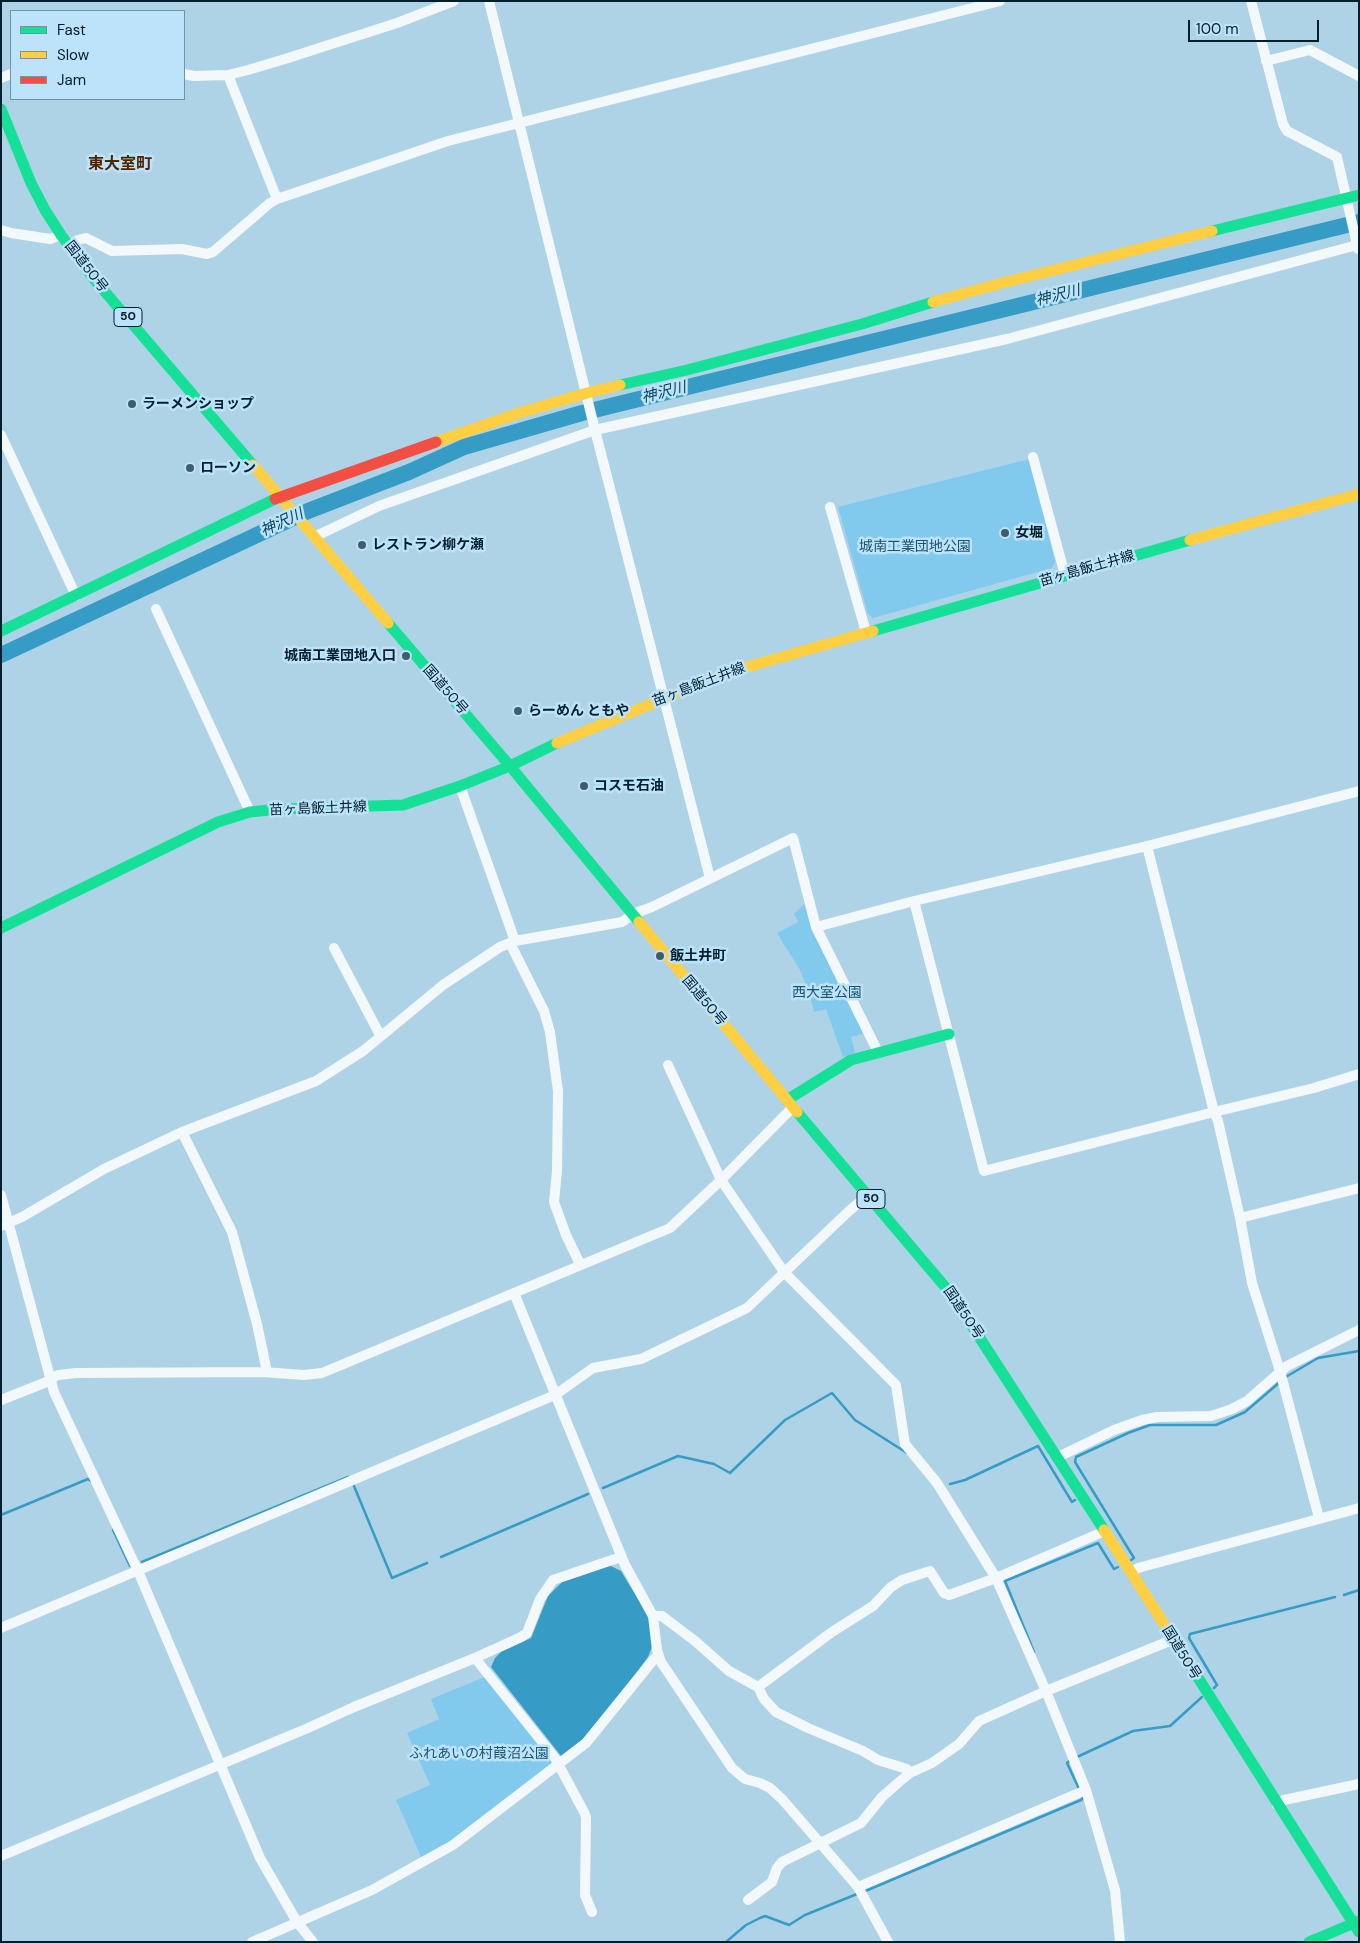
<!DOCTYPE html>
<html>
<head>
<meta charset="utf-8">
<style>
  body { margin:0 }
  #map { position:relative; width:1360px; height:1943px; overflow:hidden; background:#aed3e7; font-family:"DM Sans",sans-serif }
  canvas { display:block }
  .frame { position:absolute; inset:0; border:2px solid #031e2c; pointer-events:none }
  .legend { position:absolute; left:10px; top:10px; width:175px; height:90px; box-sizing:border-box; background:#bce3f9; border:1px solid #7294a7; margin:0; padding:6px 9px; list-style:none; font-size:15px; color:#031e2c }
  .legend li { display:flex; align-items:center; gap:10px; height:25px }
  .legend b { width:25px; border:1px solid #7294a7 }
  .scale { position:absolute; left:1188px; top:20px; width:131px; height:22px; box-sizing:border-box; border:2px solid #031e2c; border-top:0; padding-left:6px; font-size:15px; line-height:18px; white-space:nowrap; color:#031e2c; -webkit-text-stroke:4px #bce3f9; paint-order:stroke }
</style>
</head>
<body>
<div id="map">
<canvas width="1360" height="1943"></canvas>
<div class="frame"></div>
<ul class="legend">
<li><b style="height:6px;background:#16e098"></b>Fast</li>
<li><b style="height:6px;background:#ffcf43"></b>Slow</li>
<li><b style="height:6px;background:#f24e42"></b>Jam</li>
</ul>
<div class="scale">100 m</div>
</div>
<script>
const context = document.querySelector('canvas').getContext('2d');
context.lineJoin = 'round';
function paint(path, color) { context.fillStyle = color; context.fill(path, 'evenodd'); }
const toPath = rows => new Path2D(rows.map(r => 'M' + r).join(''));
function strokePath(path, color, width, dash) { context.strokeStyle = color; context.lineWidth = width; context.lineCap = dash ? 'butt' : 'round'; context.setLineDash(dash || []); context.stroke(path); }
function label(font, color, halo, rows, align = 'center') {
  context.font = font + ' "DM Sans","Noto Sans JP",sans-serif'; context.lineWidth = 5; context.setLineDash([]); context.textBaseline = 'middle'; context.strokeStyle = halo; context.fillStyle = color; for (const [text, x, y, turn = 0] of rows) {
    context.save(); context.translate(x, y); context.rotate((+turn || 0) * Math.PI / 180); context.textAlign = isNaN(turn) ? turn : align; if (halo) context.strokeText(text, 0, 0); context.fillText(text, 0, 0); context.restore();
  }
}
paint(toPath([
  [1030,459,1055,562,1052,568,873,618,868,614,838,507],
  [804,904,813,932,866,1033,851,1037,855,1053,843,1057,826,1009,814,1012,810,995,800,970,777,933,798,922,794,914],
  [487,1676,549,1757,552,1765,452,1842,422,1859,396,1800,430,1785,407,1733,439,1719,431,1699]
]), '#82c9ee');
paint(toPath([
  [609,1565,621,1571,649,1617,652,1647,648,1657,612,1706,582,1740,561,1756,491,1667,495,1658,501,1652,531,1638,548,1596,562,1582]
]), '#369cc5');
strokePath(toPath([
  [1284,1378,1318,1358,1359,1351],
  [950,1484,965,1480,1038,1446,1072,1502,1075,1500],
  [354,1486,392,1578,427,1563],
  [603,1488,678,1456,714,1464,730,1473,785,1420,832,1393,855,1420,907,1453],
  [1,1515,88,1479,91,1481],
  [113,1530,130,1566],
  [441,1557,588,1494],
  [1131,1560,1134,1558,1075,1462,1076,1457,1128,1433,1150,1425,1216,1425,1245,1412,1280,1382],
  [142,1562,348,1477],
  [1344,1595,1359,1590],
  [1034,1652,1005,1581,1098,1543,1114,1569,1118,1567],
  [1214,1688,1217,1685,1189,1638,1190,1634,1335,1597],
  [1077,1757,1133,1731,1170,1726,1202,1697],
  [1072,1759,1067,1763,1079,1789],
  [863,1892,1081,1800,1083,1798,1081,1794],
  [726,1942,746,1925,760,1918,765,1916,789,1925,805,1915,857,1894]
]), '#369cc5', 2.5);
strokePath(toPath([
  [1,655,308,511,409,472,464,447,582,413,1359,222]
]), '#369cc5', 16);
strokePath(toPath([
  [489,1,595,430,710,878],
  [1251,1,1283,124,1287,131,1337,157,1358,249],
  [1266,61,1310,50,1359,76],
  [184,74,194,76,228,75,248,70,285,59,397,23,454,1],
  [228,75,277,199],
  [1,78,11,74],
  [1,230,11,233,50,239,61,235],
  [69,245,78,240,86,238,112,251,182,249,207,254,213,252,270,203,277,199,448,141,1000,1],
  [1,435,76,596],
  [1033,457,1065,575],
  [830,507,866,632],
  [314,537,379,506,595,430,1007,339,1357,245],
  [156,609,250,812],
  [460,786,515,941],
  [1147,846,1214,1112,1218,1121,1240,1218,1252,1283,1280,1371,1319,1518],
  [914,901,984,1171,1214,1112,1314,1088,1359,1074],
  [816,927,878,1052],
  [510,943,544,1011,550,1032,558,1091,557,1171,554,1202,566,1235,580,1264],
  [334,948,380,1035],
  [668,1065,721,1180,784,1272,896,1385,905,1444,937,1483,996,1578,1046,1691,1086,1790,1115,1890,1120,1942],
  [182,1132,232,1232,257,1324,267,1372],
  [1,1195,54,1392,138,1571,260,1858,297,1922,313,1942],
  [1240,1218,1359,1188],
  [1,1226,22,1217,104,1169,182,1132,316,1081,363,1051,443,985,500,947,515,941,622,922,633,914,652,907,793,838,816,927,914,901,1147,846,1359,791],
  [514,1293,625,1565,653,1616,657,1650,661,1662,732,1768,745,1779,760,1783,770,1788,782,1799,858,1887,888,1942],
  [1,1400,44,1383,58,1375,76,1373,263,1372,304,1375,322,1373,670,1228,721,1180,793,1107],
  [1058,1457,1114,1430,1142,1420,1157,1417,1211,1416,1232,1409,1247,1401,1287,1366,1359,1330],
  [1131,1572,1138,1568,1359,1508],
  [653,1616,662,1616,695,1641,729,1671,758,1687,764,1699,776,1712,808,1728,863,1751,878,1760,907,1769,910,1773],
  [1,1628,555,1395,593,1368,641,1359,747,1308,849,1211,868,1195],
  [475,1658,555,1758,584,1812,586,1817,585,1895,592,1912],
  [758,1687,832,1632,873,1606,891,1587,902,1580,930,1571,944,1593,949,1595,996,1578,1105,1531],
  [1277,1805,1284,1800,1359,1784],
  [1,1856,308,1728,354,1707,475,1658,521,1637,527,1633,540,1599,553,1580,621,1557],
  [858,1887,1086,1790],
  [748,1900,772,1882,777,1868,782,1862,861,1823,882,1797,899,1782,910,1773,932,1763,959,1744,979,1721,1046,1691,1172,1640],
  [252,1942,372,1890,453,1845,586,1743,654,1659,658,1656]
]), '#f3f8fb', 10);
strokePath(toPath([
  [1,109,31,183,45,210,61,235,94,279,253,465],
  [1212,231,1359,195],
  [620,385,687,370,862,324,933,302],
  [388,623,510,766,639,922],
  [1,631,275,499],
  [873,631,1190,540],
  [1,928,218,822,250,812,279,809,403,805,460,786,510,766,557,743],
  [787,1100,851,1060,949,1034],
  [797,1112,952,1295,1104,1530],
  [1185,1657,1359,1932],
  [1309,1942,1359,1921]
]), '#16e098', 11);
strokePath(toPath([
  [933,302,998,284,1212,231],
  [436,442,519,413,587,393,620,385],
  [253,465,388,623],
  [1190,540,1359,494],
  [557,743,726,673,873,631],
  [639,922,797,1112],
  [1104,1530,1185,1657]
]), '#ffcf43', 11);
strokePath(toPath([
  [275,499,436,442]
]), '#f24e42', 11);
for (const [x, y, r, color] of [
  [132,404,5,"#3f5d6d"],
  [190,468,5,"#3f5d6d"],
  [1005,533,5,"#3f5d6d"],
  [362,545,5,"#3f5d6d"],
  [406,656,5,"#3f5d6d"],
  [518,711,5,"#3f5d6d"],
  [584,786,5,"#3f5d6d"],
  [660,956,5,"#3f5d6d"]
]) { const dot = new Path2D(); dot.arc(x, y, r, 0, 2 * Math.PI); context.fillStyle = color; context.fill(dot); strokePath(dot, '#bce3f9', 2); }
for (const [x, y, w] of [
  [128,317,28],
  [871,1199,28]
]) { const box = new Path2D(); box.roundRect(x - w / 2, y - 9.5, w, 19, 4); context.fillStyle = '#bce3f9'; context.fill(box); strokePath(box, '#031e2c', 1); }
label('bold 12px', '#031e2c', null, [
  ["50",128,317],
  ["50",871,1199]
]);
label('14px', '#031e2c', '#bce3f9', [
  ["国道50号",86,267,52],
  ["苗ヶ島飯土井線",1087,569,-16],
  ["苗ヶ島飯土井線",699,685,-21],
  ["国道50号",445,690,49],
  ["苗ヶ島飯土井線",318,809,-2],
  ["国道50号",704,1001,50],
  ["国道50号",963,1313,56],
  ["国道50号",1181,1653,58]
]);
label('bold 14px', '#031e2c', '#bce3f9', [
  ["ラーメンショップ",142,404],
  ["ローソン",200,468],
  ["女堀",1015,533],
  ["レストラン柳ケ瀬",372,545],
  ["城南工業団地入口",396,656,"right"],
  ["らーめん ともや",528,711],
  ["コスモ石油",594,786],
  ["飯土井町",670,956]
], 'left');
label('14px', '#1c536f', '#bce3f9', [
  ["城南工業団地公園",915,547],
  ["西大室公園",827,993],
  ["ふれあいの村葭沼公園",479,1754]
]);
label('italic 15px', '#05435d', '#bce3f9', [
  ["神沢川",1058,296,-14],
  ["神沢川",664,393,-14],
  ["神沢川",282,523,-25]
]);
label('bold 16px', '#502400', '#bce3f9', [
  ["東大室町",120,165]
]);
</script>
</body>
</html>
